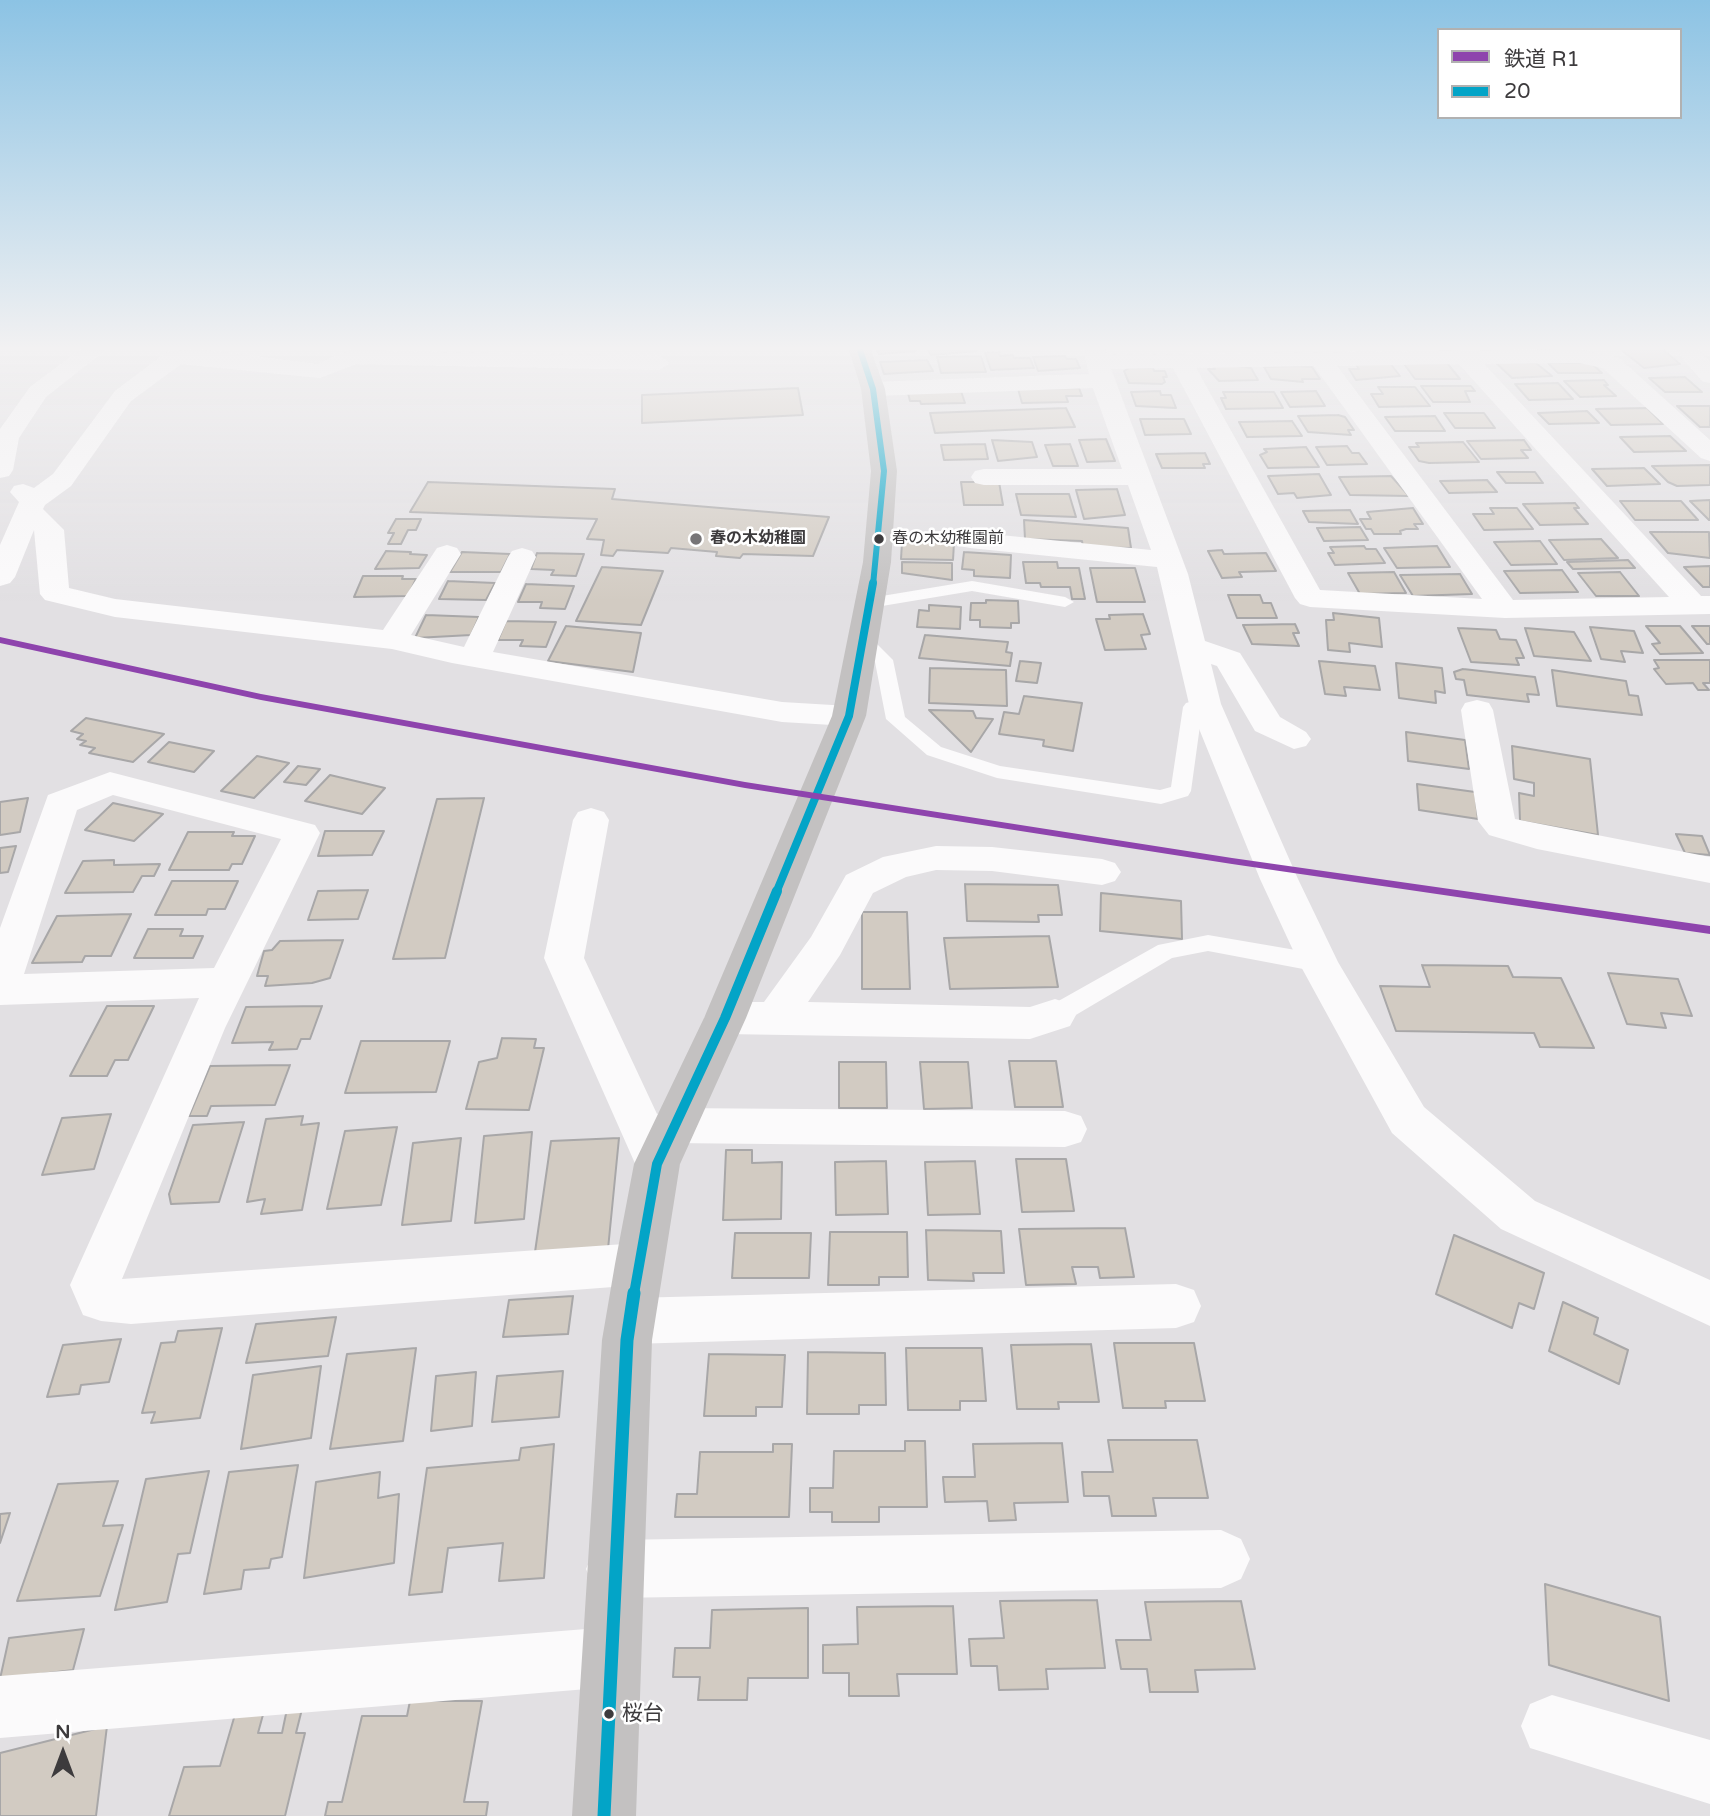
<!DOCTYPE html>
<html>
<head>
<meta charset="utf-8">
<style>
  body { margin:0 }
  #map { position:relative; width:1710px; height:1816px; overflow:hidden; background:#e2e0e3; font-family:"Varela Round","Noto Sans JP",sans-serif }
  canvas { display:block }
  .legend { position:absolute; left:1437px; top:28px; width:245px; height:91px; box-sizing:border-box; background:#fff; border:2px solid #b1b1b1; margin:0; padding:9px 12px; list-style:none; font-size:21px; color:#3d3b3d }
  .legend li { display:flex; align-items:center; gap:14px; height:35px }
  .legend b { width:35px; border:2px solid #b1b1b1 }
  .north { position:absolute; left:28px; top:1718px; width:70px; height:70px; -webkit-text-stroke:5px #fff; paint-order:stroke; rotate:0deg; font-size:19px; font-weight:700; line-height:28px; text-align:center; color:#3d3b3d }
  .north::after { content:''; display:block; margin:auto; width:24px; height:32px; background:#3d3b3d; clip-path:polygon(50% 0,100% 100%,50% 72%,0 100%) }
</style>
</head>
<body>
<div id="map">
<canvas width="1710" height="1816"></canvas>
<ul class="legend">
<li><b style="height:9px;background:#8e44ad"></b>鉄道 R1</li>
<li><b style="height:9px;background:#03a4c7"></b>20</li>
</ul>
<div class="north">N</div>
</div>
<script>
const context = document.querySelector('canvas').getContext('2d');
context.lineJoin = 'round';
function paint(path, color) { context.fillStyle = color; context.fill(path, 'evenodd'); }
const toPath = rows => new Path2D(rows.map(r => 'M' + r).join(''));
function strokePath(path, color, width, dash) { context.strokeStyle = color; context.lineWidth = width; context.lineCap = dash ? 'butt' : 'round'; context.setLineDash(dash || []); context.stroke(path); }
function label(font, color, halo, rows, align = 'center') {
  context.font = font + ' "Varela Round","Noto Sans JP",sans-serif'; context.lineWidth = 5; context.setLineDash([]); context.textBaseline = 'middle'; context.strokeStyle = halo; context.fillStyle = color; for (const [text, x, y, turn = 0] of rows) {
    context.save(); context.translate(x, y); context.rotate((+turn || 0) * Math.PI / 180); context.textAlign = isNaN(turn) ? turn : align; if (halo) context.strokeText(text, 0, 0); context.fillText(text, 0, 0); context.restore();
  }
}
const building = toPath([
  [875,347,913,347,916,351,879,354,875,347],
  [926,347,974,347,977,351,931,355,926,347],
  [1632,347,1660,347,1680,364,1644,368,1620,349,1632,347],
  [999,352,1000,356,1013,355,1014,358,1030,358,1034,368,991,370,985,353,999,352],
  [981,356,986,372,941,373,937,357,981,356],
  [1065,356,1067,359,1076,359,1080,368,1038,371,1033,357,1065,356],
  [927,360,933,371,884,374,880,362,927,360],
  [1495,362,1536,363,1552,376,1512,378,1495,362],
  [1355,363,1390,363,1400,376,1356,380,1349,369,1359,369,1355,363],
  [1447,363,1460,379,1415,379,1404,364,1447,363],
  [1548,363,1591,363,1602,373,1558,373,1548,363],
  [1229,365,1251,368,1258,380,1219,381,1208,369,1215,369,1213,366,1229,365],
  [1296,366,1312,367,1320,379,1302,379,1303,382,1271,379,1264,367,1296,366],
  [1129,368,1153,368,1154,371,1165,371,1167,377,1163,377,1165,382,1162,384,1129,383,1124,371,1129,368],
  [1685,377,1702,392,1665,392,1649,378,1685,377],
  [1604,380,1608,385,1604,385,1616,396,1580,397,1564,381,1604,380],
  [1558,383,1573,399,1529,400,1515,384,1558,383],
  [1421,386,1471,386,1475,391,1465,391,1470,402,1433,402,1421,386],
  [1378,387,1415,387,1430,406,1379,407,1371,394,1383,394,1378,387],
  [798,388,803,415,642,423,642,395,798,388],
  [1079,388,1082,396,1066,396,1068,402,1022,403,1018,389,1079,388],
  [961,391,965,403,921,404,920,401,910,401,908,393,961,391],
  [1160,391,1161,395,1171,395,1176,408,1136,406,1131,392,1160,391],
  [1316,391,1325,406,1290,407,1281,392,1316,391],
  [1223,392,1274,392,1283,408,1226,409,1221,398,1226,398,1223,392],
  [1677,406,1710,406,1710,427,1700,427,1677,406],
  [1066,408,1075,427,935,433,930,413,1066,408],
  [1647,408,1663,424,1611,425,1596,409,1647,408],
  [1587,411,1599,423,1549,424,1538,413,1587,411],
  [1444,413,1484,413,1495,428,1455,428,1444,413],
  [1338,415,1345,417,1354,430,1348,430,1351,435,1308,432,1298,416,1338,415],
  [1435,416,1445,431,1395,431,1385,417,1435,416],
  [1140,419,1184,419,1191,434,1145,435,1140,419],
  [1292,421,1302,436,1247,437,1239,422,1292,421],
  [1670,436,1686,451,1634,452,1620,437,1670,436],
  [1106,439,1115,461,1087,462,1079,440,1106,439],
  [992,440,1032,442,1037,457,998,461,992,440],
  [1524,440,1531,450,1521,450,1528,458,1481,459,1467,441,1524,440],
  [1463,442,1479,462,1429,463,1419,461,1409,447,1419,447,1416,443,1463,442],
  [985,444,988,459,944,460,941,445,985,444],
  [1070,444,1078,466,1053,466,1045,445,1070,444],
  [1347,446,1352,453,1359,453,1367,464,1327,465,1316,447,1347,446],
  [1306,447,1319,467,1268,468,1260,455,1267,452,1264,449,1306,447],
  [1205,453,1210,464,1203,464,1205,468,1162,468,1156,454,1205,453],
  [1710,465,1710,485,1677,486,1668,482,1652,466,1710,465],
  [1644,468,1660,484,1607,486,1592,469,1644,468],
  [1497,472,1535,472,1543,483,1506,483,1497,472],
  [1319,474,1331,495,1297,498,1294,493,1278,494,1268,476,1319,474],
  [1391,476,1409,496,1350,495,1339,477,1391,476],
  [1487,480,1497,492,1449,493,1440,481,1487,480],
  [428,482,615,489,612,499,829,517,813,556,743,554,740,558,716,556,717,552,671,548,668,553,617,550,613,556,601,555,604,540,587,539,597,519,410,512,428,482],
  [961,482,999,482,1003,505,964,505,961,482],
  [1117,489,1125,515,1084,519,1076,490,1117,489],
  [1016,494,1069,494,1076,517,1021,515,1016,494],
  [1710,500,1710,520,1709,520,1690,501,1710,500],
  [1620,501,1681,501,1698,520,1635,520,1620,501],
  [1575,503,1579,508,1574,508,1588,524,1540,525,1523,504,1575,503],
  [1413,508,1423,524,1414,524,1418,529,1406,529,1400,531,1401,534,1374,534,1371,529,1366,529,1360,519,1371,519,1367,512,1413,508],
  [1490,508,1517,508,1533,529,1484,530,1473,514,1494,514,1490,508],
  [1350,510,1358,524,1309,522,1303,511,1350,510],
  [396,519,421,519,416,530,408,530,401,544,388,544,394,533,388,533,396,519],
  [1024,520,1128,528,1131,548,1083,547,1082,541,1025,539,1024,520],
  [1360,527,1368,540,1324,541,1317,528,1360,527],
  [1650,532,1709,532,1710,558,1668,553,1650,532],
  [1601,539,1618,558,1564,560,1549,540,1601,539],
  [1540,541,1557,564,1511,565,1494,542,1540,541],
  [902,542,954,543,953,560,901,559,902,542],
  [1364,546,1366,549,1376,549,1385,563,1335,565,1328,553,1334,553,1330,547,1364,546],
  [1437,546,1450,567,1397,568,1384,548,1437,546],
  [1222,550,1224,554,1266,553,1276,571,1239,572,1242,577,1222,578,1208,551,1222,550],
  [386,551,411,552,410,554,427,555,419,568,375,569,386,551],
  [462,552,510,554,501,572,450,572,462,552],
  [964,552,1011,555,1010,578,974,576,974,570,962,569,964,552],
  [537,553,584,554,576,576,551,575,554,570,531,569,537,553],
  [1628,560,1635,568,1573,569,1567,562,1628,560],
  [902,562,952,563,952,580,902,573,902,562],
  [1023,562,1057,562,1058,568,1079,568,1085,599,1072,599,1070,587,1041,587,1040,583,1026,583,1023,562],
  [1710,566,1710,587,1703,587,1684,567,1710,566],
  [602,567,663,571,641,625,576,621,602,567],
  [1090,568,1135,568,1145,602,1097,602,1090,568],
  [1562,570,1578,592,1520,593,1504,571,1562,570],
  [1394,572,1406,593,1360,594,1348,573,1394,572],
  [1620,572,1639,596,1596,596,1578,573,1620,572],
  [1460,574,1472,594,1413,596,1400,575,1460,574],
  [363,576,403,576,402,579,416,579,408,596,354,597,363,576],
  [448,581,495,583,486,600,439,599,448,581],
  [526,584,574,586,565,609,540,608,542,602,518,602,526,584],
  [1228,595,1260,595,1263,603,1271,603,1277,618,1237,618,1228,595],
  [986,600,1018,601,1019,623,1011,623,1011,628,980,627,980,620,970,620,971,603,986,603,986,600],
  [929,605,961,607,960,629,917,627,919,610,929,611,929,605],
  [1333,613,1379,618,1382,647,1349,643,1350,652,1328,650,1326,620,1334,620,1333,613],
  [1143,614,1150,634,1141,635,1146,649,1105,650,1096,619,1110,619,1109,615,1143,614],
  [426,615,479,617,471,635,415,638,426,615],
  [506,621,556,622,546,647,520,646,523,640,498,640,506,621],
  [1295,624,1299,633,1293,633,1299,646,1252,644,1243,625,1295,624],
  [566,626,641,633,633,672,548,661,566,626],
  [1646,626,1680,626,1703,653,1660,654,1652,644,1660,643,1646,626],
  [1692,626,1710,626,1710,644,1707,644,1692,626],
  [1590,627,1634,631,1643,653,1621,651,1625,662,1601,659,1590,627],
  [1458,628,1496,630,1500,639,1516,640,1524,658,1516,658,1519,665,1471,662,1458,628],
  [1525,628,1574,632,1591,661,1534,656,1525,628],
  [925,635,1008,642,1006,652,1012,653,1010,666,919,658,925,635],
  [1654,660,1710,660,1710,683,1703,683,1709,690,1698,690,1693,683,1666,684,1654,669,1659,668,1654,660],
  [1020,661,1041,663,1037,683,1016,681,1020,661],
  [1319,661,1375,666,1380,690,1344,687,1346,696,1325,694,1319,661],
  [1396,663,1442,668,1445,693,1435,691,1436,703,1399,698,1396,663],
  [930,668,1006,670,1007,706,929,703,930,668],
  [1463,669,1535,677,1539,695,1527,694,1529,702,1467,695,1464,680,1456,679,1454,672,1463,669],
  [1552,670,1626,681,1629,695,1638,696,1642,715,1557,706,1552,670],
  [1024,696,1082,703,1073,751,1043,746,1044,740,999,734,1004,712,1019,714,1024,696],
  [929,710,973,711,976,718,993,719,971,752,929,710],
  [86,718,164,734,133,762,89,753,95,748,80,745,86,741,77,739,83,734,71,731,86,718],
  [1406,732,1465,740,1469,769,1408,761,1406,732],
  [169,742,214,751,194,772,148,762,169,742],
  [1512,746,1590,759,1598,835,1520,821,1519,793,1534,796,1534,783,1514,779,1512,746],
  [257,756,289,763,254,798,221,791,257,756],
  [298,766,320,769,306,785,284,782,298,766],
  [330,775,385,788,362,814,305,801,330,775],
  [1417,784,1475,792,1478,819,1419,810,1417,784],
  [28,798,20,832,0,835,0,802,28,798],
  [484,798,445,958,393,959,437,799,484,798],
  [113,803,163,814,134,841,85,830,113,803],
  [325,831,384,831,372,855,318,856,325,831],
  [188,832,234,832,232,836,255,836,242,864,232,864,229,870,169,870,188,832],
  [1676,834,1702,836,1710,855,1685,853,1676,834],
  [16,846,8,872,0,873,0,848,16,846],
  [114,860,114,865,160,864,154,876,142,876,133,892,65,893,83,861,114,860],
  [172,881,238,881,225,909,208,909,206,915,155,915,172,881],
  [965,884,1058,885,1062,915,1038,915,1039,922,967,921,965,884],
  [368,890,358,919,308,920,318,891,368,890],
  [1101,893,1181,901,1182,939,1100,931,1101,893],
  [862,912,907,912,910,989,862,989,862,912],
  [131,914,111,956,85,956,82,962,32,963,57,916,131,914],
  [148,929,183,929,180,936,203,936,193,958,134,958,148,929],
  [1049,936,1058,987,950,989,944,938,1049,936],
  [343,940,330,978,312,983,265,986,268,976,257,976,264,951,272,950,280,941,343,940],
  [1422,965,1508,966,1513,977,1561,978,1594,1048,1540,1047,1534,1033,1396,1031,1380,986,1430,987,1422,965],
  [1608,973,1678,979,1692,1016,1661,1013,1666,1028,1627,1024,1608,973],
  [107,1006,154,1006,128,1060,115,1060,107,1076,70,1076,107,1006],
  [322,1006,310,1039,301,1039,297,1049,269,1050,273,1042,232,1043,246,1007,322,1006],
  [502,1038,536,1039,534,1048,544,1048,529,1110,466,1109,479,1062,497,1058,502,1038],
  [361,1041,450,1041,436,1092,345,1093,361,1041],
  [1009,1061,1056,1061,1063,1107,1015,1107,1009,1061],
  [839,1062,886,1062,887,1108,839,1108,839,1062],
  [920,1062,968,1062,972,1108,924,1109,920,1062],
  [290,1065,275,1105,211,1106,207,1116,189,1116,210,1066,290,1065],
  [111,1114,94,1169,42,1175,62,1118,111,1114],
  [303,1116,301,1125,319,1123,302,1210,261,1214,265,1199,247,1202,266,1119,303,1116],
  [244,1122,219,1202,171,1204,169,1194,193,1125,244,1122],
  [397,1127,381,1205,327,1209,345,1131,397,1127],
  [532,1132,524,1219,475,1223,484,1136,532,1132],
  [461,1138,451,1221,402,1225,413,1143,461,1138],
  [619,1138,608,1249,535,1252,551,1141,619,1138],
  [726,1150,752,1150,752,1163,782,1162,781,1219,723,1220,726,1150],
  [1016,1159,1066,1159,1074,1211,1022,1212,1016,1159],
  [886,1161,888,1214,836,1215,835,1162,886,1161],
  [975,1161,980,1214,928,1215,925,1162,975,1161],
  [1125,1228,1134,1277,1100,1278,1098,1267,1072,1267,1076,1284,1026,1285,1019,1229,1125,1228],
  [926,1230,1001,1231,1004,1273,973,1273,974,1281,928,1280,926,1230],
  [830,1232,907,1232,908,1277,879,1277,879,1285,828,1285,830,1232],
  [735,1233,811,1233,809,1278,732,1278,735,1233],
  [1454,1235,1544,1273,1534,1309,1519,1303,1512,1328,1436,1294,1454,1235],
  [573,1296,568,1334,503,1337,509,1300,573,1296],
  [1563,1302,1598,1318,1594,1334,1628,1350,1619,1384,1549,1351,1563,1302],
  [336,1317,328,1356,246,1363,256,1324,336,1317],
  [222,1328,200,1418,151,1423,155,1412,142,1413,161,1343,175,1342,178,1331,222,1328],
  [121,1339,109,1382,81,1385,79,1394,47,1397,63,1345,121,1339],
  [1114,1343,1194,1343,1205,1401,1165,1401,1166,1408,1123,1408,1114,1343],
  [1091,1344,1099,1402,1058,1402,1059,1409,1017,1409,1011,1345,1091,1344],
  [416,1348,403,1441,330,1449,347,1354,416,1348],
  [906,1348,982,1348,986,1401,960,1401,960,1410,908,1410,906,1348],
  [808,1352,885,1353,886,1405,859,1405,859,1414,807,1414,808,1352],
  [709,1354,785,1355,782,1407,756,1407,756,1416,704,1416,709,1354],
  [321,1366,311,1438,241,1449,253,1375,321,1366],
  [563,1371,559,1417,492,1422,497,1376,563,1371],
  [476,1372,472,1426,431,1431,436,1376,476,1372],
  [1108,1440,1197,1440,1208,1498,1153,1498,1156,1516,1112,1516,1109,1496,1084,1496,1082,1472,1113,1472,1108,1440],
  [905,1441,925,1441,927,1507,879,1507,879,1522,832,1522,832,1512,810,1512,810,1488,833,1488,834,1451,905,1451,905,1441],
  [1062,1443,1068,1502,1014,1503,1016,1520,989,1521,987,1501,945,1502,943,1477,975,1477,973,1444,1062,1443],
  [554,1444,544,1578,499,1581,503,1543,448,1548,442,1592,409,1595,427,1468,519,1460,521,1448,554,1444],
  [773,1444,792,1444,789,1517,675,1517,677,1494,697,1494,700,1452,773,1452,773,1444],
  [298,1465,282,1557,271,1559,269,1568,244,1570,241,1589,204,1594,229,1472,298,1465],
  [209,1471,190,1553,178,1554,167,1602,115,1610,146,1479,209,1471],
  [380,1472,378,1498,399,1494,394,1563,304,1578,316,1482,380,1472],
  [118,1481,103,1526,123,1525,100,1596,17,1601,58,1484,118,1481],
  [10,1513,0,1543,0,1514,10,1513],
  [1545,1584,1660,1617,1669,1701,1549,1665,1545,1584],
  [1097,1600,1105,1668,1046,1669,1048,1689,999,1690,997,1666,971,1666,969,1639,1004,1638,1000,1601,1097,1600],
  [1241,1601,1255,1669,1195,1670,1198,1692,1150,1692,1147,1669,1121,1669,1116,1640,1151,1640,1145,1602,1241,1601],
  [953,1606,957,1674,897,1674,899,1696,849,1696,849,1673,823,1673,823,1645,858,1644,857,1607,953,1606],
  [808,1608,808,1678,748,1678,747,1700,698,1700,700,1677,673,1677,675,1648,710,1648,712,1610,808,1608],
  [84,1629,73,1670,0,1679,9,1638,84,1629],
  [410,1701,482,1701,464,1802,488,1802,486,1816,325,1816,328,1802,342,1802,362,1716,407,1716,410,1701],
  [287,1709,302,1709,296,1733,305,1733,285,1816,169,1816,184,1767,220,1766,236,1711,264,1711,258,1733,282,1733,287,1709],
  [107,1726,96,1816,0,1816,0,1753,107,1726]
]);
paint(building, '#d2cbc2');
strokePath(building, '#a8a7a8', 2);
paint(toPath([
  [972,581,1065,597,1074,602,1065,607,972,591,870,608,861,603,870,598,972,581],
  [863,635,869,636,893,660,905,717,941,747,1000,766,1160,790,1171,787,1183,707,1186,703,1205,698,1212,700,1215,704,1212,708,1202,711,1191,791,1188,796,1161,804,997,778,927,755,886,719,875,662,854,640,863,635],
  [1208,935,1319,954,1327,957,1331,963,1327,969,1319,972,1208,951,1172,958,1064,1022,1055,1024,1046,1022,1043,1015,1046,1008,1158,945,1208,935]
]), '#fbfafb');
paint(toPath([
  [84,347,109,347,46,397,19,438,13,470,9,476,0,478,0,429,30,387,84,347],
  [357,347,387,347,385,351,659,356,670,363,659,370,356,364,320,378,181,364,131,401,71,486,45,505,43,509,64,530,69,588,115,599,383,630,437,548,447,545,457,548,461,554,411,635,464,647,508,557,512,551,522,548,532,551,536,557,493,652,782,702,849,706,861,709,866,716,861,723,849,726,782,722,452,663,392,649,115,617,45,600,40,594,34,530,15,577,10,583,0,586,0,545,19,502,10,492,14,486,23,484,34,488,53,474,115,391,167,352,197,349,317,364,357,347],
  [1083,347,1105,347,1107,355,1579,349,1619,358,1710,440,1710,461,1701,458,1603,368,1579,363,1484,364,1701,596,1710,596,1710,614,1505,618,1310,607,1300,604,1295,598,1173,368,1111,369,1188,574,1205,641,1240,653,1280,717,1306,732,1311,739,1306,746,1294,749,1255,731,1217,666,1211,664,1221,704,1298,879,1338,962,1424,1107,1535,1201,1710,1280,1710,1326,1501,1229,1392,1133,1299,963,1260,879,1189,704,1157,567,970,548,960,546,956,540,960,534,970,532,1151,550,1128,485,984,485,975,483,971,477,975,471,984,469,1122,469,1093,388,873,396,865,394,861,389,865,384,873,382,1089,374,1083,347],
  [1459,364,1669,597,1513,600,1337,366,1459,364],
  [1314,366,1482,599,1320,590,1196,368,1314,366],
  [1673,347,1696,347,1710,362,1710,383,1702,381,1673,347],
  [1477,700,1489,703,1493,710,1515,819,1710,857,1710,883,1537,849,1489,835,1478,821,1461,710,1465,703,1477,700],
  [110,772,315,825,320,833,225,1028,122,1279,639,1243,656,1249,663,1264,656,1279,639,1285,131,1324,101,1321,83,1315,70,1285,199,998,0,1005,0,928,48,795,110,772],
  [113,795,281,839,214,968,24,974,77,810,113,795],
  [591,808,604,812,609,820,584,958,657,1114,673,1108,1065,1111,1081,1116,1087,1129,1081,1142,1065,1147,670,1143,680,1164,673,1177,657,1183,641,1177,544,958,573,820,578,812,591,808],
  [936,846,992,847,1102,859,1115,863,1121,872,1115,881,1102,885,992,871,936,870,906,877,873,893,840,955,808,1002,1030,1007,1055,999,1070,1004,1076,1015,1070,1026,1030,1039,725,1034,710,1029,704,1018,710,1007,725,1002,764,1002,811,937,846,875,883,857,936,846],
  [1176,1284,1194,1290,1201,1306,1194,1322,1176,1328,631,1344,613,1337,606,1321,613,1305,631,1298,1176,1284],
  [1221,1530,1241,1539,1250,1559,1241,1579,1221,1588,615,1598,595,1589,586,1569,595,1549,615,1540,1221,1530],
  [611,1627,632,1636,641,1657,632,1678,611,1687,0,1738,0,1676,611,1627],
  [1552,1695,1710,1740,1710,1804,1530,1748,1521,1726,1530,1704,1552,1695]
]), '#fbfafb');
paint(toPath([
  [848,347,870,347,885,389,897,471,891,562,866,716,746,1018,680,1164,652,1340,636,1816,572,1816,602,1340,615,1264,634,1164,704,1018,832,716,863,562,871,471,861,389,848,347]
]), '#c3c1c1');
strokePath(toPath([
  [859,347,873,389,884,471,873,585]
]), '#03a4c7', 6);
strokePath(toPath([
  [776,893,849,716,873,583]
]), '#03a4c7', 8);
strokePath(toPath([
  [634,1294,657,1164,725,1018,777,891]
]), '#03a4c7', 10);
strokePath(toPath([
  [604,1816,627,1340,634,1293]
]), '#03a4c7', 13);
paint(toPath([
  [0,637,261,694,745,782,1232,858,1710,926,1710,934,1232,864,745,788,261,700,0,643,0,637]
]), '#8e44ad');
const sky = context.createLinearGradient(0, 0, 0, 601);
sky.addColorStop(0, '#8cc3e4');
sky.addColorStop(0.58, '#f2f1f2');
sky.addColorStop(1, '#f2f1f200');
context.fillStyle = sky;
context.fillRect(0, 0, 1710, 601);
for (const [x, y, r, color] of [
  [696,539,7,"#777577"],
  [879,539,6,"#3d3b3d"],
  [609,1714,6,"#3d3b3d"]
]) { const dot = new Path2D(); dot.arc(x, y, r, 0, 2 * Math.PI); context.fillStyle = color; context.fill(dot); strokePath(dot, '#fff', 2.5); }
label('bold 16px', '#3d3b3d', '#fff', [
  ["春の木幼稚園",710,539]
], 'left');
label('16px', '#3d3b3d', '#fff', [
  ["春の木幼稚園前",892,539]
], 'left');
label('21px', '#3d3b3d', '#fff', [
  ["桜台",622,1714]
], 'left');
</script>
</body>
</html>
